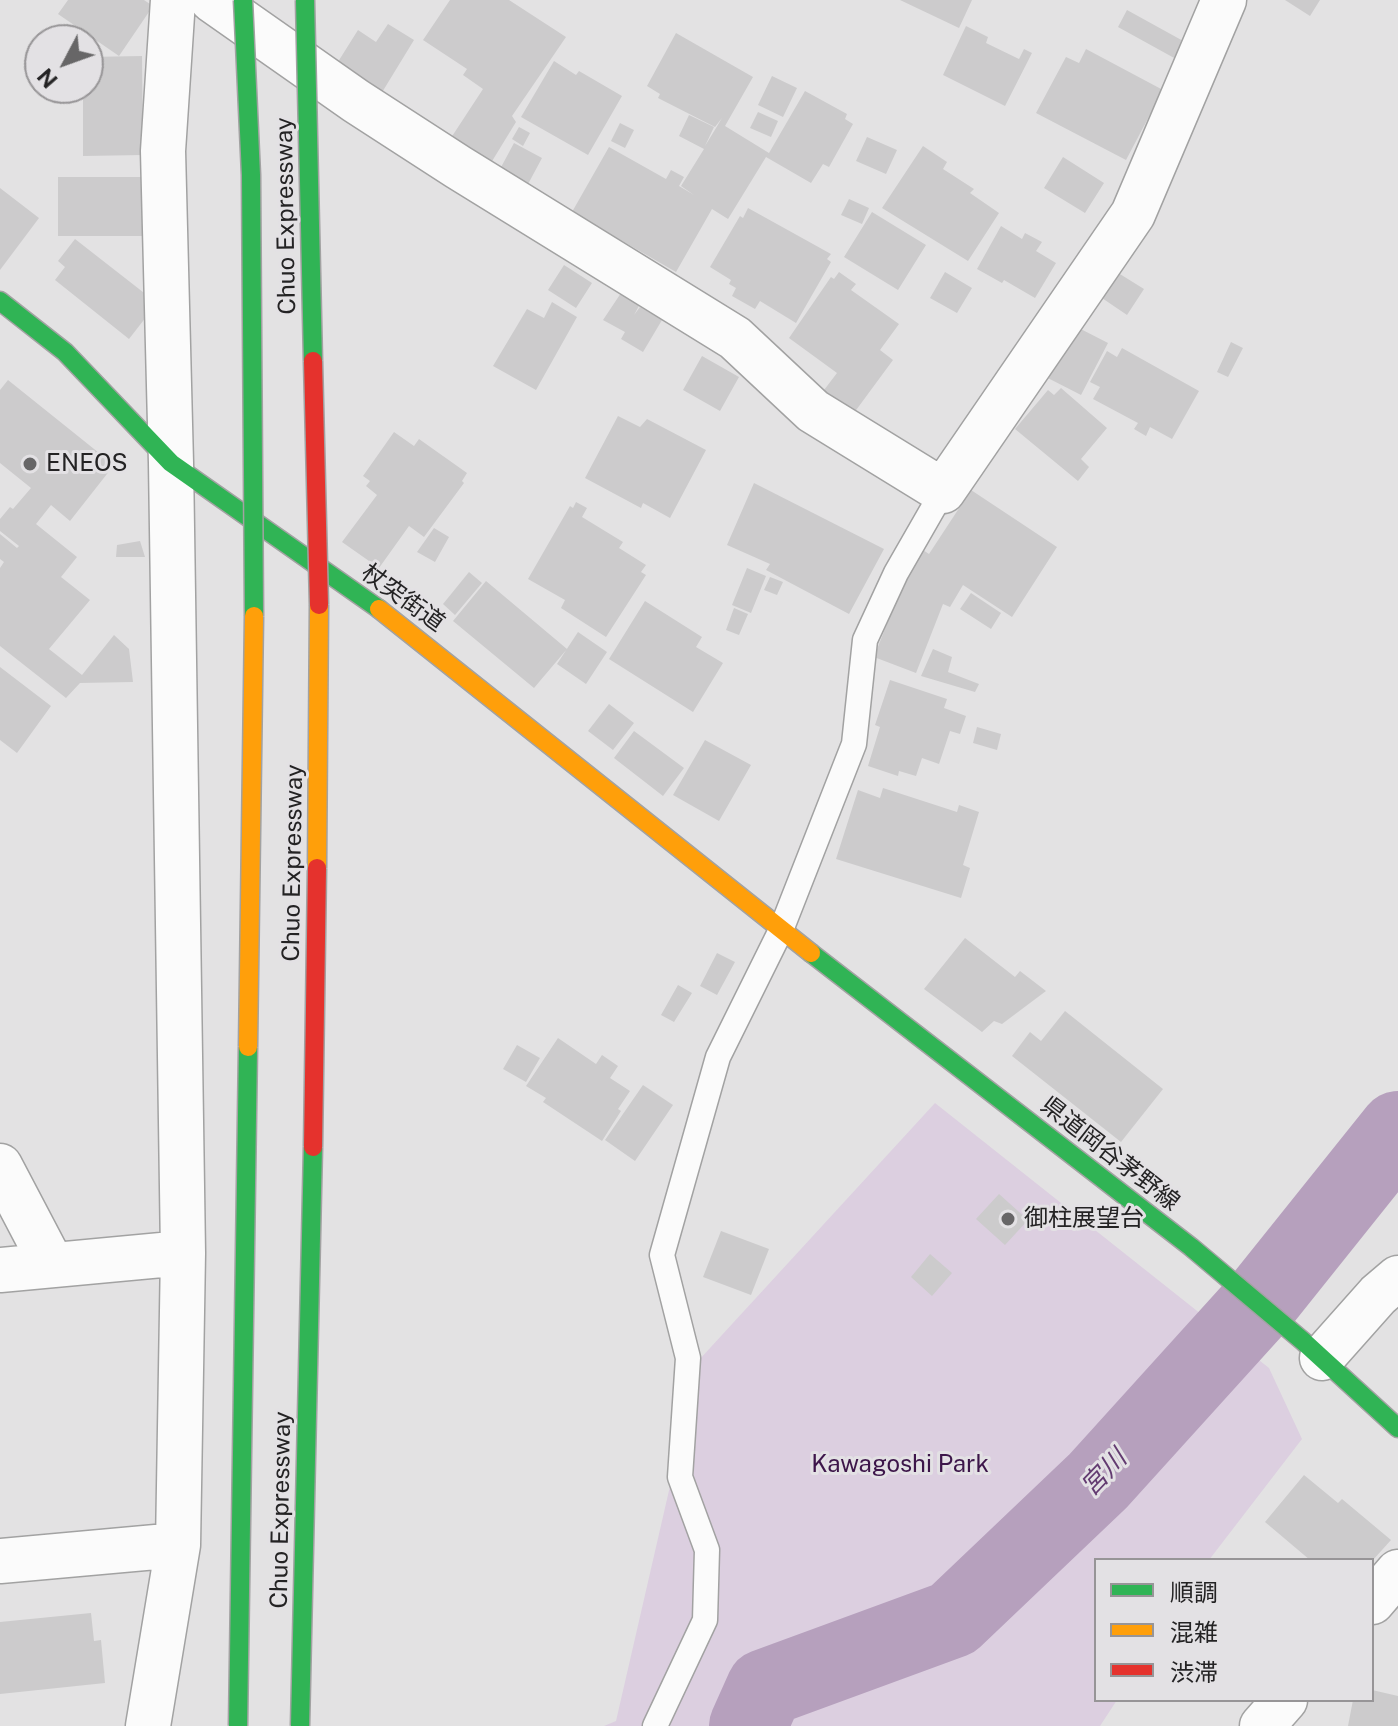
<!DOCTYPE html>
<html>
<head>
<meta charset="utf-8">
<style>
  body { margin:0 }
  #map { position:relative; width:1398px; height:1726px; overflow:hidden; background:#e3e2e3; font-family:"Public Sans","Noto Sans JP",sans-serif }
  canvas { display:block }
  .legend { position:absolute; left:1094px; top:1558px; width:280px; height:144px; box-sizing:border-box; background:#e3e1e4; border:2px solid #979597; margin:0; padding:10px 14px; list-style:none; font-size:24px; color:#242324 }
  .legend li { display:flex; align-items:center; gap:16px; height:40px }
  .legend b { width:40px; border:2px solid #979597 }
  .north { position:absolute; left:24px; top:24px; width:80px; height:80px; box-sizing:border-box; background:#e3e1e4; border:2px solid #979597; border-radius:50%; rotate:229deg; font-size:22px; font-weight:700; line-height:32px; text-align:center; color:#242324 }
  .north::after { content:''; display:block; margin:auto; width:28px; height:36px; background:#676667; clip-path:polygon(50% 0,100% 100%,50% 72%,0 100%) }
</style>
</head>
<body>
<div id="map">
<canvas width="1398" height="1726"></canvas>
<ul class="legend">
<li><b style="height:10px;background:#30b455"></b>順調</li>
<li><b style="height:10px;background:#ff9f0a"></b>混雑</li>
<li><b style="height:10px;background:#e5322d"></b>渋滞</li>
</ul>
<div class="north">N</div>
</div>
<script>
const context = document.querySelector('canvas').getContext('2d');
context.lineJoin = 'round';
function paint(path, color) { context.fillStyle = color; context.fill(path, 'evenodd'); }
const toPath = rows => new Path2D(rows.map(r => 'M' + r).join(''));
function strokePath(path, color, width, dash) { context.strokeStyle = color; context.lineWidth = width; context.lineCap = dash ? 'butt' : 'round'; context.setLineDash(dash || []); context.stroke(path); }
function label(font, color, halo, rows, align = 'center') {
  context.font = font + ' "Public Sans","Noto Sans JP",sans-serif'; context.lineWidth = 6; context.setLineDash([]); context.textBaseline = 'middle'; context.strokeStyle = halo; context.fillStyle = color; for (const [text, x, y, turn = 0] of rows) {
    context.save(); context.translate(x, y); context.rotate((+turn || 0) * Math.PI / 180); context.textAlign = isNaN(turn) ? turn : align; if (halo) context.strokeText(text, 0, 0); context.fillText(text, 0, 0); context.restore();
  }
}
paint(toPath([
  [935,1103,1269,1368,1302,1439,1209,1560,1096,1560,1096,1700,1117,1700,1100,1726,604,1726,616,1721,699,1360]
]), '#dccfe0');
strokePath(toPath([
  [748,1726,765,1688,953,1619,1098,1481,1261,1301,1398,1130]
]), '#b6a0bd', 78);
paint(toPath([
  [68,0,144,0,153,6,119,56,58,14],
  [450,0,509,0,566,37,512,116,516,122,486,171,445,147,483,89,463,75,467,69,423,40],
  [900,0,972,0,959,28],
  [1285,0,1320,0,1310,16],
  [1127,10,1185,42,1176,59,1118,27],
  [388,24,414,40,381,94,336,65,358,30,376,42],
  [966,26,988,37,986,43,1019,59,1024,49,1032,53,1005,106,943,75],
  [676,33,753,77,725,126,769,153,805,91,847,114,845,119,853,124,829,167,823,164,811,183,766,157,728,219,712,209,676,272,572,212,609,147,666,179,671,170,684,177,679,186,694,195,681,186,704,149,679,136,689,115,714,127,705,146,716,128,720,131,716,128,722,118,715,127,658,98,660,94,647,86],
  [1086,49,1163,90,1126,160,1036,113,1066,57,1079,63],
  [142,56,143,155,83,156,83,88,88,88,88,57],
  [554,61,576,75,579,71,622,96,588,155,521,117],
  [772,76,797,88,783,117,758,105],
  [758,112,778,121,771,137,750,128],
  [620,123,634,130,625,148,611,141],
  [519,127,530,133,523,146,512,139],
  [867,137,897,150,886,174,856,161],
  [514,143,542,158,527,186,499,171],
  [923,146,947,162,943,169,974,189,970,193,999,213,968,261,882,208],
  [1063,157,1104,183,1085,213,1044,188],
  [58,177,152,177,153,236,58,236],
  [0,188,39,218,0,270],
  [849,199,869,208,862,224,841,215],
  [748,208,831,254,827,259,831,262,796,323,760,301,755,309,732,296,736,288,729,284,731,280,710,267,740,216,743,218],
  [872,212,926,245,898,290,844,257],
  [1001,226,1022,239,1025,233,1042,242,1036,251,1056,263,1035,298,1004,280,1002,283,977,269],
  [75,239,157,303,129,339,55,280,65,267,58,261],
  [564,265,592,283,576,308,548,290],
  [1115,271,1144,289,1127,315,1099,296],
  [839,272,856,284,851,290,899,324,880,350,893,360,851,417,821,394,837,373,789,338,831,277,834,279],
  [945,272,972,288,957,313,930,298],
  [621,293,640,304,634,315,640,307,662,320,643,352,621,339,625,332,603,320],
  [552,302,577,317,536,390,493,366,527,309,544,318],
  [1069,323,1108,343,1081,395,1040,374],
  [1231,342,1243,348,1228,377,1217,372],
  [1122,348,1199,391,1172,439,1150,427,1146,436,1134,429,1138,423,1093,399,1100,387,1090,382,1107,351,1117,357],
  [702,356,739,377,720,411,683,390],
  [8,380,114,465,70,521,51,505,36,524,77,557,61,577,90,600,49,649,82,675,114,635,129,649,133,682,80,683,66,698,0,646,0,568,4,562,0,559,0,534,17,548,19,546,0,531,0,519,10,507,13,509,31,488,0,463,0,390],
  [1061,388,1107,428,1081,459,1089,467,1078,481,1015,429,1048,390,1054,395],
  [618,416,640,427,647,419,706,450,670,518,643,503,641,508,585,478],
  [394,432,414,446,419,439,467,473,462,481,464,483,424,537,409,526,379,568,342,542,377,495,366,486,370,481,363,476],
  [754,483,884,549,849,614,766,570,770,564,727,545],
  [971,490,1057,547,1012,617,963,585,950,607,943,604,916,673,874,657,892,611,888,609,920,548,929,554],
  [576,502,587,508,582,517,623,542,619,548,646,565,641,572,646,575,606,637,561,608,565,600,528,579,570,506,573,508],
  [434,528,449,537,435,562,417,552],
  [140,541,145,557,116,557,117,545],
  [747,568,766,576,751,613,732,605],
  [469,572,482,583,455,615,443,604],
  [770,577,783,582,777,595,764,590],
  [486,581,567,649,534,688,453,621],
  [971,593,1001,613,991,629,960,609],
  [645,601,702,637,696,647,723,663,693,712,609,659],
  [734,608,748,614,739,635,726,630],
  [578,632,607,652,586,684,557,664],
  [933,649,952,657,948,672,979,684,975,692,921,676],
  [0,667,51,706,17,753,0,740],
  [890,680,947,699,944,708,966,716,960,734,950,731,939,764,922,758,916,776,899,771,898,776,868,766,880,727,875,725],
  [609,704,634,723,613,750,588,731],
  [977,727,1001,734,997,750,973,743],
  [634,731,684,768,663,796,614,758],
  [705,740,751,765,719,821,673,795],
  [883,788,957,812,959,805,979,812,963,865,970,868,961,898,836,859,858,790,880,798],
  [965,938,1015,977,1020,971,1046,991,1002,1024,994,1021,982,1032,924,989],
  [717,953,735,962,717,995,700,986],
  [678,985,692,993,674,1022,661,1015],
  [1065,1011,1163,1089,1121,1142,1012,1056,1030,1032,1041,1041],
  [558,1038,596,1064,602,1055,618,1066,610,1078,630,1091,618,1109,621,1111,602,1141,543,1102,546,1098,526,1086],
  [517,1045,540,1058,526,1082,503,1069],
  [643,1085,673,1105,635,1161,605,1140],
  [999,1194,1028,1220,1005,1245,976,1219],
  [721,1231,769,1249,751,1295,703,1277],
  [930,1254,952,1273,932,1296,911,1277],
  [1304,1475,1338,1503,1342,1499,1391,1540,1373,1560,1310,1560,1265,1522],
  [91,1613,94,1641,101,1640,105,1683,0,1694,0,1622],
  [1372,1690,1398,1696,1398,1726,1348,1726,1353,1700,1372,1700]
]), '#cccbcc');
const lane = toPath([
  [655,1726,705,1620,707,1550,680,1477,688,1358,662,1255,718,1057,781,930,854,744,865,640,896,573,943,491]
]);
const street = toPath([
  [212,0,356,101,458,167,735,338,813,411,943,491,1133,214,1224,0],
  [0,1166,52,1265],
  [0,1270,183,1253],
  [1322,1358,1378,1295,1398,1278],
  [0,1561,178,1545],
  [1372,1602,1398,1572],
  [148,1726,178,1545,183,1253,171,463,163,151,173,0],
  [1262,1726,1285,1700]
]);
const fast = toPath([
  [0,301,65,352,171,463,379,609],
  [811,953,1191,1247,1304,1342,1398,1428]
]);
const slow = toPath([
  [379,609,811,953]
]);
strokePath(lane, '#a2a2a2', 27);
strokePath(street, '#a2a2a2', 47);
strokePath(fast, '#a2a2a2', 21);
strokePath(slow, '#a2a2a2', 21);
strokePath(lane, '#fbfbfb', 24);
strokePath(street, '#fbfbfb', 44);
strokePath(fast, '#30b455', 18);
strokePath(slow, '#ff9f0a', 18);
const fastBridge = toPath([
  [243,0,251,175,254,616],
  [305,0,313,361],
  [238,1726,248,1047],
  [300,1726,313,1147]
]);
const slowBridge = toPath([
  [317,868,319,605],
  [248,1047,254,616]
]);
const jamBridge = toPath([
  [313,361,319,605],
  [313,1147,317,868]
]);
strokePath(fastBridge, '#a2a2a2', 21, []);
strokePath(slowBridge, '#a2a2a2', 21, []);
strokePath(jamBridge, '#a2a2a2', 21, []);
strokePath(fastBridge, '#30b455', 18);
strokePath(slowBridge, '#ff9f0a', 18);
strokePath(jamBridge, '#e5322d', 18);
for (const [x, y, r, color] of [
  [30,464,8,"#676667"],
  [1008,1219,8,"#676667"]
]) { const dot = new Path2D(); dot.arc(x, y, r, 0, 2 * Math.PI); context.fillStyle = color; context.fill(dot); strokePath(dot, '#e3e1e4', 3); }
label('24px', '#242324', '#e3e1e4', [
  ["Chuo Expressway",286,216,-91],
  ["杖突街道",403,598,36],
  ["Chuo Expressway",293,863,-89],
  ["県道岡谷茅野線",1110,1154,38],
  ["Chuo Expressway",281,1510,-89]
]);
label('24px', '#242324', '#e3e1e4', [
  ["ENEOS",46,464],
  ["御柱展望台",1024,1219]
], 'left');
label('24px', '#3d164a', '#e3e1e4', [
  ["Kawagoshi Park",900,1465]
]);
label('italic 26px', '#633b71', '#e3e1e4', [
  ["宮川",1104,1473,-46]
]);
</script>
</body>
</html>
